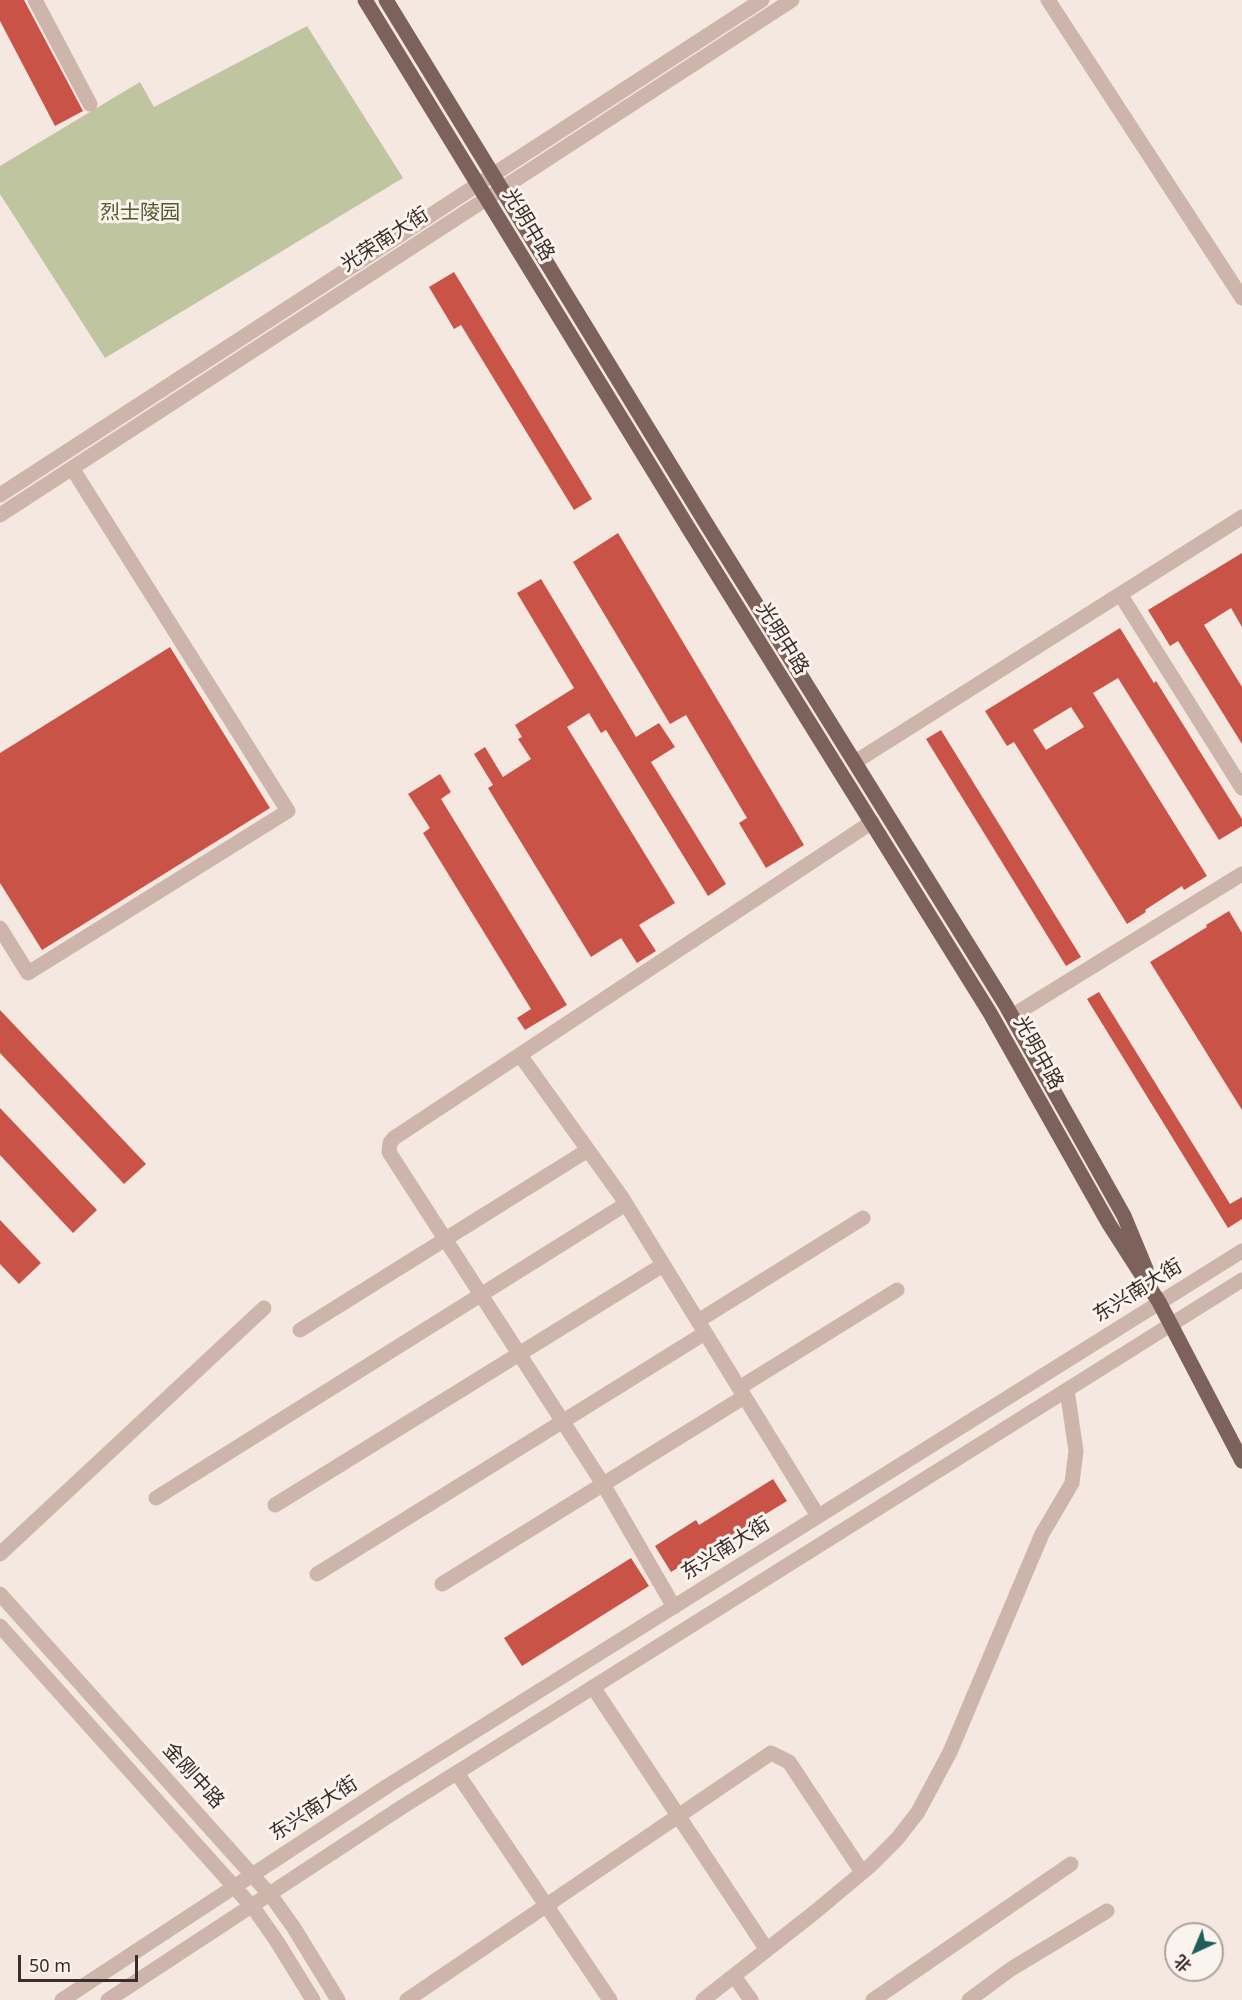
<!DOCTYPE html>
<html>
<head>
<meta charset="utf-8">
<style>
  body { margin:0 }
  #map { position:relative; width:1242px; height:2000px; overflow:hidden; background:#f4e8e0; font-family:"Noto Sans","Noto Sans SC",sans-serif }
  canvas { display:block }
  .north { position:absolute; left:1164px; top:1922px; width:60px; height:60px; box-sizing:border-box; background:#fbf3ed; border:2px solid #aea49f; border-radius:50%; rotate:224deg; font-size:16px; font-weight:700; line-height:24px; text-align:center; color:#3b2d2b }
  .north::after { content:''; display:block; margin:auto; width:21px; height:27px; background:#1e5f59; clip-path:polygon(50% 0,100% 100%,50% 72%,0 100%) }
  .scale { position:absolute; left:18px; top:1955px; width:120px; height:27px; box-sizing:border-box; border:3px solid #3b2d2b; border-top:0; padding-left:8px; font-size:18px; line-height:21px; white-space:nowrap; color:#3b2d2b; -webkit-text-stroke:4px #fbf3ed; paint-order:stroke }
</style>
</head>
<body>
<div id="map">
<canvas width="1242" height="2000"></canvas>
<div class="north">北</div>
<div class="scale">50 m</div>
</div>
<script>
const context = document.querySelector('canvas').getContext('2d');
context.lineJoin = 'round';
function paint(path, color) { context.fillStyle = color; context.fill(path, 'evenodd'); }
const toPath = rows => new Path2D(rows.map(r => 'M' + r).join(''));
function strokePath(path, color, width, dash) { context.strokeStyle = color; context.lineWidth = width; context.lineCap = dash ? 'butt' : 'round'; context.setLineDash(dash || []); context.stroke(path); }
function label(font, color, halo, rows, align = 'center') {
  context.font = font + ' "Noto Sans","Noto Sans SC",sans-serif'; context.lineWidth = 6; context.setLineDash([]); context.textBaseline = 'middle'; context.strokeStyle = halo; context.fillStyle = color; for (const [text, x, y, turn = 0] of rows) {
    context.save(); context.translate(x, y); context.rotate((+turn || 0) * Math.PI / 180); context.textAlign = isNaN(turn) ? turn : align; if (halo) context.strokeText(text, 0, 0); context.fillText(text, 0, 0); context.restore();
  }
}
paint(toPath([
  [307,26,403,178,105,358,0,194,0,166,140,82,154,107]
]), '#bec59f');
paint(toPath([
  [0,0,24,0,83,111,55,126,0,21],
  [454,272,592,499,574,510,461,325,454,329,429,287],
  [618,533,804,845,766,868,739,823,747,818,686,715,670,724,573,562],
  [1242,553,1242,627,1231,608,1204,625,1242,687,1242,744,1178,641,1170,646,1148,610],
  [541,579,636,737,659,723,675,747,651,762,726,884,708,896,606,730,601,733,589,713,567,727,675,903,639,925,656,951,637,963,621,938,591,957,488,788,493,785,474,754,485,747,503,777,531,759,518,739,522,737,515,725,574,688,517,593],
  [1120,628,1154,683,1156,681,1242,819,1242,826,1219,840,1118,678,1093,693,1207,876,1184,890,1182,886,1145,910,1146,912,1127,924,1014,742,1007,746,985,711],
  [1071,707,1084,727,1046,750,1033,730],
  [170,647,270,808,42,950,0,883,0,753],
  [941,730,1081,957,1066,966,926,739],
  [440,774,451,792,441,799,567,1005,525,1030,517,1018,531,1009,423,833,430,828,408,794],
  [1229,911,1242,933,1242,1110,1150,962,1207,927,1206,925],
  [1099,992,1230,1204,1242,1197,1242,1219,1228,1228,1087,999],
  [0,1010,146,1164,124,1184,0,1053],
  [0,1108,97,1210,73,1233,0,1155],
  [0,1220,41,1263,19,1284,0,1264],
  [773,1479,787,1501,671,1572,655,1546,696,1520,699,1525],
  [631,1558,649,1586,522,1666,504,1638]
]), '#ca5348');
strokePath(toPath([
  [35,0,90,104],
  [1048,0,1242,298],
  [0,495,762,0],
  [0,515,792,0],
  [1120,594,1242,788],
  [855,762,1242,517],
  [0,928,28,973,288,811,72,468],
  [1012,1016,1242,874],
  [520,1055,621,1196,818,1516],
  [698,1321,863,1218],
  [300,1330,588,1150],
  [739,1388,897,1290],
  [156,1498,626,1204],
  [275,1505,663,1265],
  [0,1554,264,1308],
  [317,1574,705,1333],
  [442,1584,744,1397],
  [0,1594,272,1897,294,1928,338,2000],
  [674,1607,603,1484,389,1152,390,1143,394,1138,872,822],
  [0,1626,255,1910,276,1940,313,2000],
  [593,1687,767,1950],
  [457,1773,610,2000],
  [734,1976,751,2000],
  [62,2000,389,1785,1242,1251],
  [108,2000,402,1807,1242,1280],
  [407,2000,771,1753,789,1762,862,1872],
  [703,2000,815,1912,870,1866,897,1839,918,1812,950,1752,1042,1534,1072,1483,1076,1451,1067,1390],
  [873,2000,1071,1864],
  [969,2000,1011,1969,1107,1911]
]), '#cdb5ab', 15);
strokePath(toPath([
  [365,0,689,529,990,1013,1109,1224,1159,1302,1242,1461],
  [386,0,704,520,1005,1004,1124,1216,1146,1269]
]), '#7d615b', 15);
label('20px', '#515b2d', '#fbf3ed', [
  ["烈士陵园",140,213]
]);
label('20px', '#3b2d2b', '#fbf3ed', [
  ["光明中路",528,225,59],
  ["光荣南大街",385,240,-33],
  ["光明中路",782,639,58],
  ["光明中路",1038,1053,61],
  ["东兴南大街",1138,1291,-32],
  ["东兴南大街",726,1549,-32],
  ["金刚中路",193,1776,48],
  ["东兴南大街",314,1809,-33]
]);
</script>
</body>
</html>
